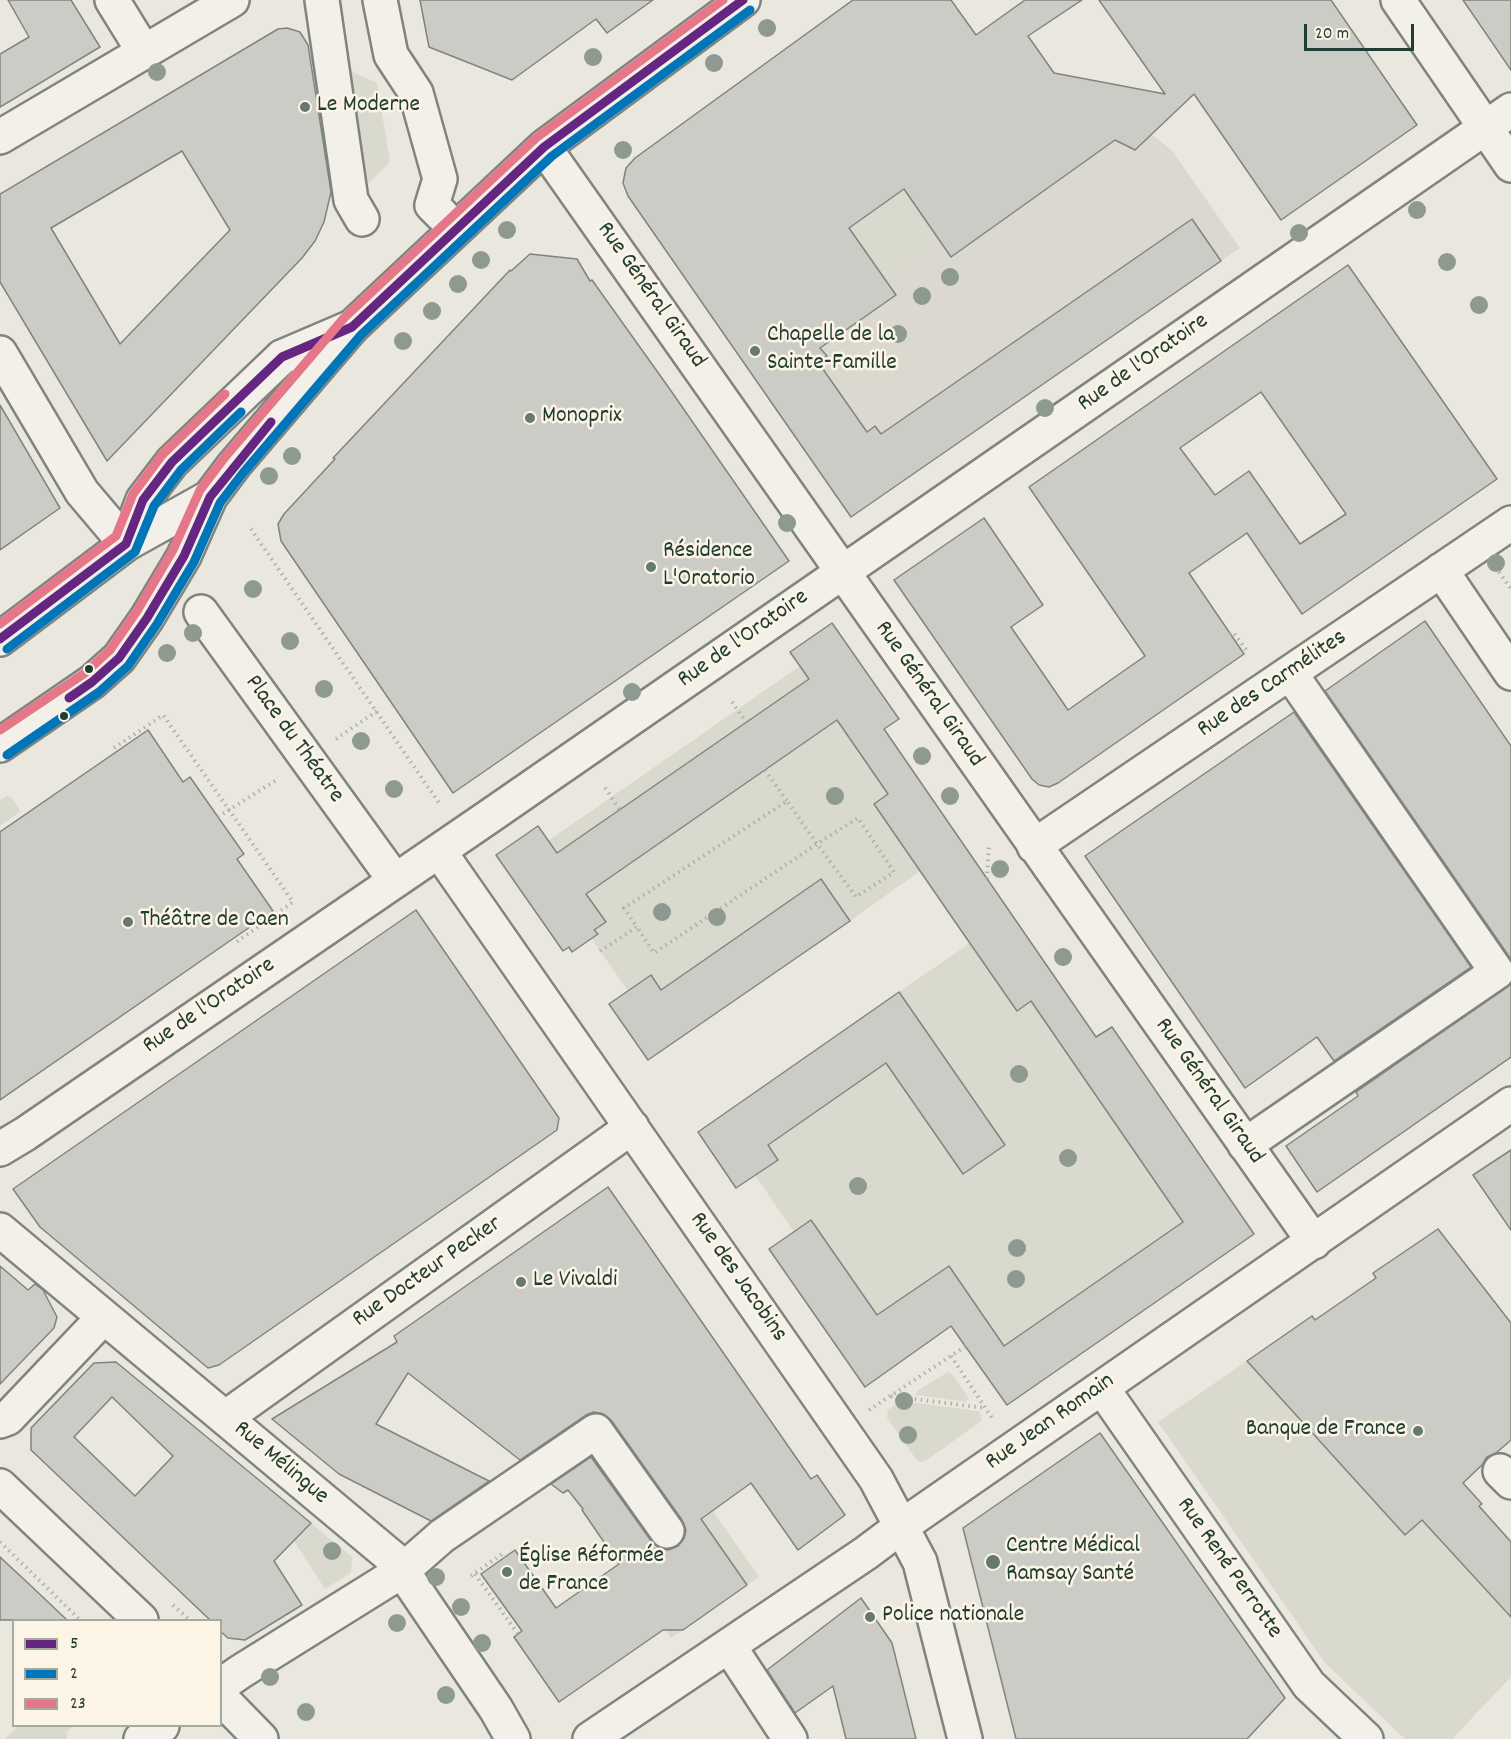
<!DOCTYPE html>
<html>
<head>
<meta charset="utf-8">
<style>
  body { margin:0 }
  #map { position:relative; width:1511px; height:1739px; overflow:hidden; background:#eae7df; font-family:Dekko,sans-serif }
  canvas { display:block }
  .legend { position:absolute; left:12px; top:1619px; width:210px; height:108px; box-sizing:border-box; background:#fcf5e5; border:2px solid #a4ab9e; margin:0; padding:8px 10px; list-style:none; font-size:18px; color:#1f3d34 }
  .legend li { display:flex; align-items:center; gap:12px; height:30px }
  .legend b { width:30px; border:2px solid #a4ab9e }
  .scale { position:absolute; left:1304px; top:24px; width:110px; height:27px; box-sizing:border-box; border:3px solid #1f3d34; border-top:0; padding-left:8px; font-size:18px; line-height:21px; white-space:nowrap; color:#1f3d34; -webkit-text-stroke:4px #fcf5e5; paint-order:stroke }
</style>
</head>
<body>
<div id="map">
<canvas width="1511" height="1739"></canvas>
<ul class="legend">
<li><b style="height:8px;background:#642681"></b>5</li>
<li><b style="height:8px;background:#0075b8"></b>2</li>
<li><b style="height:8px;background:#e57788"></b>23</li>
</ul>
<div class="scale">20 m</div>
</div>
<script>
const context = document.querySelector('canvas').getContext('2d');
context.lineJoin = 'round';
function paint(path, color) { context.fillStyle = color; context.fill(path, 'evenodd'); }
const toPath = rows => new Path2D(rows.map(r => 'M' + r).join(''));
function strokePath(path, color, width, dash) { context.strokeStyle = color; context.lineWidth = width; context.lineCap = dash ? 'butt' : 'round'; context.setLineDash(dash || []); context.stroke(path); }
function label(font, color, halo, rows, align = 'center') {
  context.font = font + ' Dekko,sans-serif'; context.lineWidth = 5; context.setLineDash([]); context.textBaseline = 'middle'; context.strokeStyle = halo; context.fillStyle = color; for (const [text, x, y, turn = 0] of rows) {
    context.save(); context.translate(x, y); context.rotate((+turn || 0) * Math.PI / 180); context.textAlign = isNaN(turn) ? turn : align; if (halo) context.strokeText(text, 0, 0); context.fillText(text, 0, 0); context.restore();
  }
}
paint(toPath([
  [1129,120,1157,138,1173,152,1240,248,851,517,706,308,749,277,821,248,907,168]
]), '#dbd9cf');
paint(toPath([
  [348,70,377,83,390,162,368,184],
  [904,189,942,244,887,282,849,228],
  [800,666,809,679,557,853,548,841],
  [838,720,888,794,874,804,920,871,850,921,661,990,651,976,628,991,592,939,597,934,594,930,605,922,586,894],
  [7,796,11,797,21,811,0,826,0,800],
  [970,943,1016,1011,1031,1001,1191,1233,1168,1232,978,1364,949,1266,877,1315,812,1220,794,1232,755,1175,778,1160,768,1145,896,1055,897,1078,963,1174,1005,1145,899,992],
  [1247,1361,1405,1535,1431,1512,1441,1540,1505,1611,1511,1613,1511,1677,1452,1739,1405,1739,1325,1663,1158,1422],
  [948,1372,952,1374,967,1395,968,1399,966,1402,916,1395,917,1391],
  [901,1401,978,1411,981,1414,981,1421,927,1460,921,1462,916,1459,887,1418,888,1410],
  [713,1511,759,1577,747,1585,717,1543,693,1623,671,1638,625,1571],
  [311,1523,352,1557,351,1573,325,1589,294,1541],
  [18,1726,73,1726,67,1732,67,1739,5,1739]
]), '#dad9cd');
const building = toPath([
  [8,0,71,0,100,47,0,107,0,54,29,37,8,0],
  [420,0,653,0,607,33,596,19,512,80,429,47,420,0],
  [853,0,951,0,976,35,1025,0,1082,0,1028,36,1054,73,1165,94,1099,0,1331,0,1417,125,1281,220,1194,94,1135,150,1115,140,951,257,904,189,849,228,896,295,820,348,827,356,818,362,867,432,875,426,881,434,1192,219,1221,261,851,517,628,196,623,183,626,168,635,158,853,0],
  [1463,0,1511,0,1511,70,1463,0],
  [287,28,300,32,308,45,331,192,324,222,315,241,302,258,107,461,0,282,0,194,278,29,287,28],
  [182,151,230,230,120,344,51,228,182,151],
  [530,254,577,259,590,281,592,280,669,388,789,561,453,793,281,541,278,524,284,514,335,459,333,458,510,270,511,271,530,254],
  [1348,265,1497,479,1302,614,1247,533,1189,573,1244,654,1058,783,1049,787,1039,785,1032,779,894,580,984,518,1043,605,1011,627,1068,710,1145,656,1029,487,1348,265],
  [1261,392,1346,514,1300,544,1249,471,1215,495,1180,448,1261,392],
  [0,405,60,508,0,550,0,405],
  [1425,621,1511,746,1511,959,1325,691,1425,621],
  [832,623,899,719,884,729,1096,1037,1112,1027,1254,1234,1007,1405,951,1326,865,1387,769,1249,811,1220,877,1315,949,1266,1004,1346,1183,1222,1031,1001,1017,1011,958,926,874,804,888,794,837,720,586,894,606,922,594,930,598,934,572,952,569,947,563,951,496,855,538,826,557,853,809,679,790,652,832,623],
  [1294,712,1471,967,1334,1061,1317,1037,1245,1088,1085,856,1294,712],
  [148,730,183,782,190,777,218,817,244,854,237,859,273,911,0,1100,0,832,148,730],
  [821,879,850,921,648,1060,609,1004,651,975,661,990,821,879],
  [416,910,559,1118,557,1130,219,1365,208,1368,40,1227,13,1189,416,910],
  [1511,984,1511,1057,1317,1192,1286,1146,1358,1096,1356,1092,1511,984],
  [899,992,1005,1145,963,1174,886,1063,768,1145,778,1160,736,1188,698,1132,899,992],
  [1511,1150,1511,1230,1473,1175,1511,1150],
  [608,1187,811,1479,817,1475,845,1515,798,1550,751,1483,701,1519,747,1585,683,1630,663,1630,559,1702,514,1637,522,1631,481,1574,515,1550,556,1608,619,1564,582,1510,583,1509,568,1490,563,1493,551,1484,591,1457,652,1542,660,1548,668,1550,678,1546,684,1538,686,1530,682,1520,611,1420,603,1414,594,1412,586,1415,520,1460,408,1373,376,1424,489,1481,431,1521,339,1474,272,1419,397,1342,394,1336,608,1187],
  [1438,1229,1511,1323,1511,1440,1496,1453,1487,1457,1482,1465,1463,1483,1482,1504,1479,1506,1511,1542,1511,1617,1422,1520,1405,1535,1247,1361,1312,1316,1315,1320,1376,1278,1373,1273,1438,1229],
  [0,1266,28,1290,35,1284,43,1290,57,1317,54,1328,0,1384,0,1266],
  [116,1362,311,1523,274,1561,302,1605,245,1640,228,1638,220,1631,220,1620,210,1620,31,1450,31,1428,94,1363,116,1362],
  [112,1397,173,1456,135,1496,74,1437,112,1397],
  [1100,1433,1285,1698,1247,1739,1016,1739,963,1528,1100,1433],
  [0,1557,29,1584,67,1620,0,1620,0,1557],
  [861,1598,892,1643,916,1739,846,1739,833,1686,795,1713,767,1670,861,1598]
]);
paint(building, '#ccccc6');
strokePath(building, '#80847f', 1.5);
const minor = toPath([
  [112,0,144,52],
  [322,0,351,200,362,219],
  [380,0,391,55,416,93,440,179,432,205,442,215],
  [1398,0,1511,165],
  [0,137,232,0],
  [544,147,1314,1242],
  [0,353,82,492,126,544],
  [126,544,143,500,172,462,282,357],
  [1441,570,1511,673],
  [201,612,386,868],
  [0,639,126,544,210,497],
  [0,745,92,682,119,658,147,618,184,556,210,497,234,465,352,327,544,147,743,0],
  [1034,846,1511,523],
  [439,851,876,1479,920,1562,965,1739],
  [1245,1145,1497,972,1290,673],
  [0,1149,25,1134,487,818,1511,110],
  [0,1230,395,1560,496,1709,513,1739],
  [1102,1388,1309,1685,1366,1739],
  [225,1418,632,1127],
  [0,1421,8,1418,103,1318],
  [1500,1471,1511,1482],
  [729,1646,790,1739],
  [220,1686,240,1672,402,1571,442,1536,596,1431,667,1531],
  [141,1739,162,1726],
  [590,1739,866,1553,902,1526,1511,1104]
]);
const major = toPath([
  [282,357,352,327],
  [0,1486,141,1620],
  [220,1697,261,1739]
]);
strokePath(minor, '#80847f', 38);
strokePath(major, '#80847f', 38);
strokePath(toPath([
  [251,529,441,806],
  [1499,572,1511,589],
  [1230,634,1233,632,1248,652],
  [732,702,746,722],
  [336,739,377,711],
  [114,748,163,715,293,902,235,943],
  [765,770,787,801],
  [605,788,620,810],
  [218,817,278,779],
  [987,879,989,844],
  [600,951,637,927,624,908,787,801,817,844,856,897,894,872,858,818,817,844,654,953,637,927],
  [951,1356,994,1421],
  [891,1396,985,1408],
  [869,1410,966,1346],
  [0,1542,80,1620],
  [475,1574,518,1634],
  [471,1576,502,1554,505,1557],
  [173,1605,190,1620]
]), '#aeb1ab', 4, [1.5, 4.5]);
strokePath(minor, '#f3f0ea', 33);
strokePath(major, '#f3f0ea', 33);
strokePath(toPath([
  [0,639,126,544,143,500,172,462,282,357,352,327,544,147,743,0],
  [69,698,92,682,119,658,147,618,184,556,210,497,271,422]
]), '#642681', 9);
strokePath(toPath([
  [7,649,135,552,154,506,181,470,241,412],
  [7,755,99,692,128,666,157,624,194,562,220,503,243,473,361,335,552,156,750,10]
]), '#0075b8', 9);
strokePath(toPath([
  [0,624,116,536,133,494,162,455,225,394],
  [0,730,85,673,110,650,137,611,173,550,200,490,225,457,344,318,536,138,723,0]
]), '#e57788', 9);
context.fillStyle = '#8e9990';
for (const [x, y] of [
  [767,28],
  [593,57],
  [714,63],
  [157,72],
  [623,150],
  [1417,210],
  [507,230],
  [1299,233],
  [481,260],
  [1447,262],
  [950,277],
  [458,284],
  [922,296],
  [1479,305],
  [432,311],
  [898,334],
  [403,341],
  [1045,408],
  [292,456],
  [269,476],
  [787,523],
  [1496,563],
  [253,589],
  [193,633],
  [290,641],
  [167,653],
  [324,689],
  [632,692],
  [361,741],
  [922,756],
  [394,789],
  [835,796],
  [950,796],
  [1000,869],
  [662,912],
  [717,917],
  [1063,957],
  [1019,1074],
  [1068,1158],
  [858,1186],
  [1017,1248],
  [1016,1279],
  [904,1401],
  [908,1435],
  [332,1551],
  [436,1577],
  [461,1607],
  [397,1623],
  [482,1643],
  [270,1677],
  [446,1695],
  [306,1712]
]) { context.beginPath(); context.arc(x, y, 9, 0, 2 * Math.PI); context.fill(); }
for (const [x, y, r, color] of [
  [305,107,6,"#667870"],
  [755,351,6,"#667870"],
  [530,418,6,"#667870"],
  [651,567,6,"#667870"],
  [89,669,5,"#1f3d34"],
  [64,716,5,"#1f3d34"],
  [128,922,6,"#667870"],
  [521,1282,6,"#667870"],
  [1418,1431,6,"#667870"],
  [993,1562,8,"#667870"],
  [507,1572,6,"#667870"],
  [870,1617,6,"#667870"]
]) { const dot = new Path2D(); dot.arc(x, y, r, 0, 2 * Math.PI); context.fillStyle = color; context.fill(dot); strokePath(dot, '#fcf5e5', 2); }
label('24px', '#1f3d34', '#fcf5e5', [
  ["Le Moderne",317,107],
  ["Chapelle de la",767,337],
  ["Sainte-Famille",767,365],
  ["Monoprix",542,418],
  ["Résidence",663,553],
  ["L'Oratorio",663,581],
  ["Théâtre de Caen",140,922],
  ["Le Vivaldi",533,1282],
  ["Banque de France",1406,1431,"right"],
  ["Centre Médical",1006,1548],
  ["Ramsay Santé",1006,1576],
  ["Église Réformée",519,1558],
  ["de France",519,1586],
  ["Police nationale",882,1617]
], 'left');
label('24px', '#1f3d34', '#fcf5e5', [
  ["Rue Général Giraud",650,296,55],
  ["Rue de l'Oratoire",1144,364,-35],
  ["Rue de l'Oratoire",744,640,-35],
  ["Rue des Carmélites",1273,685,-34],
  ["Rue Général Giraud",928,695,55],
  ["Place du Théatre",293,740,54],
  ["Rue de l'Oratoire",210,1007,-34],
  ["Rue Général Giraud",1208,1092,55],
  ["Rue Docteur Pecker",428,1273,-35],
  ["Rue des Jacobins",737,1278,55],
  ["Rue Jean Romain",1051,1423,-35],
  ["Rue Mélingue",280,1464,40],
  ["Rue René Perrotte",1228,1569,55]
]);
</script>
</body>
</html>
